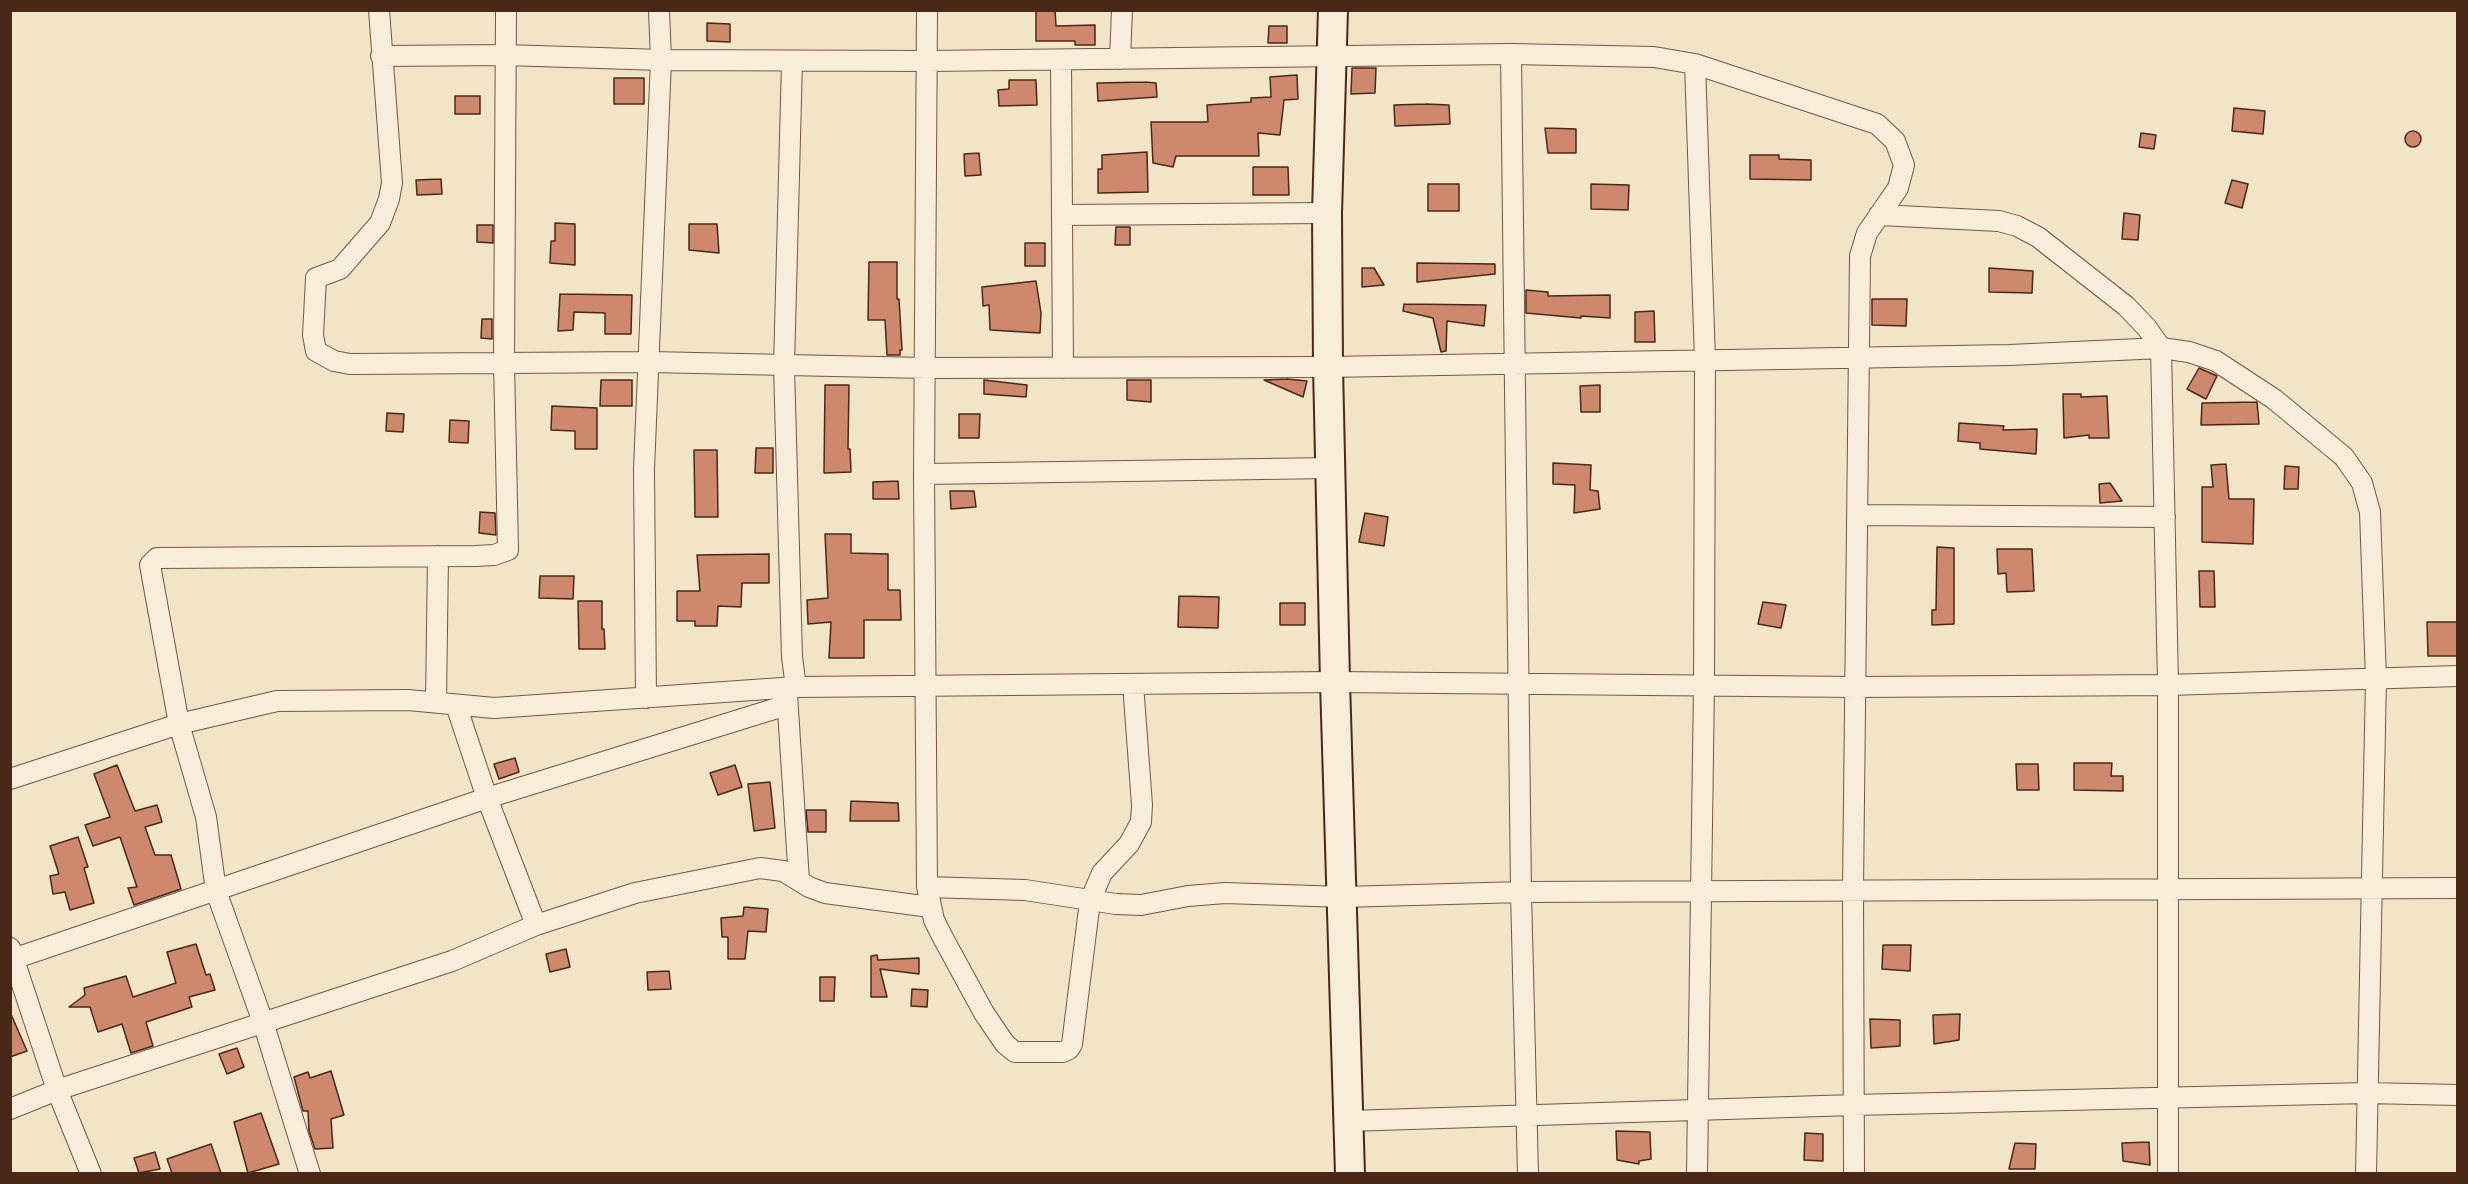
<!DOCTYPE html>
<html>
<head>
<meta charset="utf-8">
<style>
  body { margin:0 }
  #map { position:relative; width:2468px; height:1184px; overflow:hidden; background:#f2e4c6; font-family:"IM FELL DW Pica",serif }
  canvas { display:block }
  .frame { position:absolute; inset:0; border:12px solid #4a2818; pointer-events:none }
</style>
</head>
<body>
<div id="map">
<canvas width="2468" height="1184"></canvas>
<div class="frame"></div>
</div>
<script>
const context = document.querySelector('canvas').getContext('2d');
context.lineJoin = 'round';
function paint(path, color) { context.fillStyle = color; context.fill(path, 'evenodd'); }
const toPath = rows => new Path2D(rows.map(r => 'M' + r).join(''));
function strokePath(path, color, width, dash) { context.strokeStyle = color; context.lineWidth = width; context.lineCap = dash ? 'butt' : 'round'; context.setLineDash(dash || []); context.stroke(path); }
const building = toPath([
  [1036,10,1055,10,1056,26,1095,25,1095,45,1075,45,1075,41,1036,41,1036,10],
  [707,23,730,24,730,42,707,41,707,23],
  [1269,26,1287,26,1287,43,1268,43,1269,26],
  [1352,68,1376,68,1375,93,1351,94,1352,68],
  [1297,75,1298,99,1284,100,1280,135,1258,133,1259,156,1176,156,1173,167,1153,163,1151,122,1208,122,1207,105,1251,102,1251,98,1271,97,1270,77,1297,75],
  [614,78,644,78,644,104,614,104,614,78],
  [1009,80,1036,80,1037,105,999,106,998,90,1009,89,1009,80],
  [1145,82,1156,83,1157,97,1098,101,1097,83,1145,82],
  [455,96,480,96,480,114,455,114,455,96],
  [1426,104,1449,105,1450,124,1395,126,1394,105,1426,104],
  [2234,108,2265,111,2263,134,2232,131,2234,108],
  [1545,128,1576,129,1576,153,1548,153,1545,128],
  '2405 139a8 8 0 1 1 16 0a8 8 0 1 1-16 0Z',
  [2141,133,2156,135,2154,149,2139,147,2141,133],
  [1147,152,1148,192,1098,193,1098,169,1102,169,1102,155,1147,152],
  [979,153,981,175,965,176,964,154,979,153],
  [1750,155,1779,155,1779,159,1811,160,1811,180,1750,179,1750,155],
  [1253,167,1288,167,1289,195,1253,195,1253,167],
  [441,179,442,194,417,195,416,180,441,179],
  [2232,180,2248,184,2242,208,2225,203,2232,180],
  [1428,184,1459,184,1459,211,1428,211,1428,184],
  [1591,184,1629,185,1628,210,1591,209,1591,184],
  [2124,213,2140,215,2138,240,2122,239,2124,213],
  [555,223,575,224,575,265,550,263,551,241,555,241,555,223],
  [689,224,717,224,719,253,689,250,689,224],
  [477,225,493,225,493,243,477,242,477,225],
  [1116,227,1130,227,1130,245,1115,245,1116,227],
  [1025,243,1045,243,1045,266,1025,266,1025,243],
  [869,262,897,262,897,299,899,299,902,350,900,350,900,355,887,355,885,320,868,320,869,262],
  [1417,263,1495,264,1495,274,1417,282,1417,263],
  [1362,268,1374,268,1384,285,1362,287,1362,268],
  [1989,268,2033,271,2032,293,1989,292,1989,268],
  [1036,281,1041,313,1040,333,990,330,989,305,983,306,982,287,1036,281],
  [1526,290,1548,292,1548,296,1610,295,1610,318,1581,316,1581,318,1526,313,1526,290],
  [560,294,632,295,631,334,605,334,605,313,574,312,573,330,558,331,560,294],
  [1872,299,1907,299,1906,326,1872,325,1872,299],
  [1404,304,1486,305,1484,326,1447,321,1446,351,1441,352,1433,318,1403,311,1404,304],
  [1654,311,1655,342,1635,342,1635,312,1654,311],
  [482,319,492,319,492,339,481,338,482,319],
  [2199,368,2217,376,2206,399,2187,389,2199,368],
  [1287,379,1307,381,1303,397,1264,380,1287,379],
  [601,380,632,380,632,406,600,406,601,380],
  [984,380,1027,385,1026,397,984,394,984,380],
  [1127,380,1151,380,1151,402,1127,400,1127,380],
  [825,385,849,385,848,449,850,449,851,472,824,473,825,385],
  [1600,385,1600,412,1581,412,1580,386,1600,385],
  [2063,394,2081,394,2081,397,2107,396,2109,438,2089,438,2089,435,2064,438,2063,394],
  [2257,402,2259,424,2201,425,2202,403,2257,402],
  [552,406,597,408,597,449,575,449,575,431,551,430,552,406],
  [387,413,404,414,403,432,386,431,387,413],
  [959,414,980,414,979,438,959,438,959,414],
  [450,420,469,421,468,443,449,442,450,420],
  [1959,423,2004,426,2003,430,2037,429,2036,454,1980,449,1980,443,1958,441,1959,423],
  [756,448,773,448,773,473,755,473,756,448],
  [694,450,717,450,718,517,695,517,694,450],
  [1553,463,1591,465,1590,490,1598,491,1600,509,1574,513,1575,485,1553,484,1553,463],
  [2226,464,2229,499,2254,499,2253,544,2202,542,2202,487,2213,487,2211,465,2226,464],
  [2285,466,2299,467,2298,489,2284,489,2285,466],
  [898,481,899,499,873,499,873,482,898,481],
  [2110,483,2122,501,2100,503,2099,484,2110,483],
  [950,491,974,491,976,507,951,509,950,491],
  [480,512,495,513,496,535,479,533,480,512],
  [1365,513,1388,517,1384,546,1359,542,1365,513],
  [825,534,851,534,851,553,888,554,888,590,900,590,901,620,864,620,864,658,829,658,831,622,808,624,807,600,828,598,825,534],
  [1937,547,1954,548,1954,624,1932,625,1932,610,1936,610,1937,547],
  [1997,549,2032,549,2034,591,2007,592,2006,573,1998,574,1997,549],
  [769,554,769,583,742,583,741,607,718,606,717,626,695,626,695,621,677,621,677,591,700,591,697,555,769,554],
  [2199,571,2214,571,2215,607,2200,607,2199,571],
  [540,576,574,576,573,599,539,598,540,576],
  [1179,596,1219,597,1218,628,1178,627,1179,596],
  [578,601,602,601,602,629,604,629,605,649,579,649,578,601],
  [1763,602,1786,605,1781,628,1758,624,1763,602],
  [1280,603,1305,603,1305,625,1280,625,1280,603],
  [2427,622,2457,622,2457,656,2428,656,2427,622],
  [515,758,519,772,499,779,494,764,515,758],
  [2074,763,2112,763,2111,776,2123,776,2123,791,2074,790,2074,763],
  [2016,764,2038,764,2039,790,2017,790,2016,764],
  [117,765,135,811,157,805,162,822,145,827,155,855,171,855,181,889,134,905,128,888,137,887,120,837,93,846,85,825,110,817,94,774,117,765],
  [735,765,742,787,718,795,710,773,735,765],
  [770,782,775,828,754,831,748,784,770,782],
  [851,801,898,803,899,821,850,821,851,801],
  [806,810,826,810,826,832,808,832,806,810],
  [78,837,88,867,84,868,94,903,70,910,65,892,53,894,50,876,59,874,50,846,78,837],
  [744,907,768,909,766,932,748,931,745,959,728,959,728,937,722,937,721,918,743,916,744,907],
  [196,944,206,975,210,974,215,990,189,997,192,1007,146,1022,153,1046,131,1053,122,1024,98,1032,90,1007,69,1007,85,995,84,988,126,976,133,997,176,983,167,952,196,944],
  [1883,945,1911,945,1910,971,1882,969,1883,945],
  [566,949,570,967,550,972,546,954,566,949],
  [877,955,878,960,919,958,919,974,880,969,887,997,871,997,871,956,877,955],
  [669,971,671,989,648,990,647,972,669,971],
  [820,977,835,977,834,1001,820,1001,820,977],
  [912,989,928,990,927,1007,911,1006,912,989],
  [10,1012,27,1051,10,1057,10,1012],
  [1960,1014,1959,1040,1934,1044,1933,1015,1960,1014],
  [1870,1019,1900,1020,1900,1046,1871,1048,1870,1019],
  [237,1048,244,1067,227,1074,219,1054,237,1048],
  [331,1071,344,1115,331,1119,333,1148,315,1149,309,1131,308,1111,303,1111,294,1077,308,1072,310,1078,331,1071],
  [261,1113,279,1164,248,1173,234,1122,261,1113],
  [1616,1131,1650,1132,1651,1159,1639,1161,1639,1164,1617,1160,1616,1131],
  [1805,1133,1823,1134,1823,1161,1804,1160,1805,1133],
  [2149,1142,2150,1165,2123,1161,2122,1143,2149,1142],
  [2015,1143,2036,1144,2035,1169,2009,1169,2015,1143],
  [211,1144,221,1173,172,1173,167,1159,211,1144],
  [155,1152,160,1169,139,1173,134,1158,155,1152]
]);
paint(building, '#cd886e');
strokePath(building, '#4a2818', 1.5);
const minor = toPath([
  [379,10,392,183,389,199,380,223,340,269,316,278,313,335,316,351,334,361,350,364,650,362,925,368,1328,367,2010,355,2161,348,2189,352,2216,361,2274,399,2344,457,2362,483,2370,512,2376,679,2366,1174],
  [927,10,924,474,927,887,934,920,942,936,984,1013,1005,1044,1015,1052,1063,1052,1069,1049,1072,1044,1090,901,1102,873,1129,844,1141,822,1142,805,1133,684],
  [1511,54,1521,892,1528,1174],
  [381,56,506,55,661,60,927,61,1511,54,1654,57,1695,64,1877,124,1895,141,1904,165,1898,188,1867,233,1860,256,1853,890,1854,1174],
  [1120,59,1122,10],
  [1061,60,1063,368],
  [792,61,784,366,792,657,796,687],
  [1695,64,1705,360,1704,685,1697,1174],
  [1062,215,1327,213],
  [1879,215,1999,221,2017,226,2038,237,2126,306,2147,328,2161,348,2168,685,2168,1174],
  [924,474,1331,468],
  [1858,515,2165,517],
  [787,694,799,881],
  [646,698,644,469,661,60,659,10],
  [436,702,438,556],
  [456,705,487,798,536,925],
  [10,779,179,724,277,701,408,700,494,708,796,687,1335,682,1856,687,2168,685,2458,676],
  [927,887,1025,890,1116,904,1141,905,1188,896,1225,893,1343,897,1521,892,2458,888],
  [10,948,57,1090,91,1174],
  [10,960,487,798,787,705],
  [10,1109,57,1090,452,961,536,925,635,893,760,868,783,871,809,887,825,893,930,907],
  [1348,1121,1853,1105,2367,1093,2458,1095],
  [310,1174,263,1022,216,891,206,817,179,724,150,565,157,558,475,556,494,555,508,550,504,362,506,10]
]);
const secondary = toPath([
  [1333,10,1327,213,1328,367,1335,682,1350,1174]
]);
strokePath(minor, '#745744', 22);
strokePath(secondary, '#4a2818', 32);
strokePath(minor, '#f7edda', 20);
strokePath(secondary, '#f7edda', 28);
</script>
</body>
</html>
